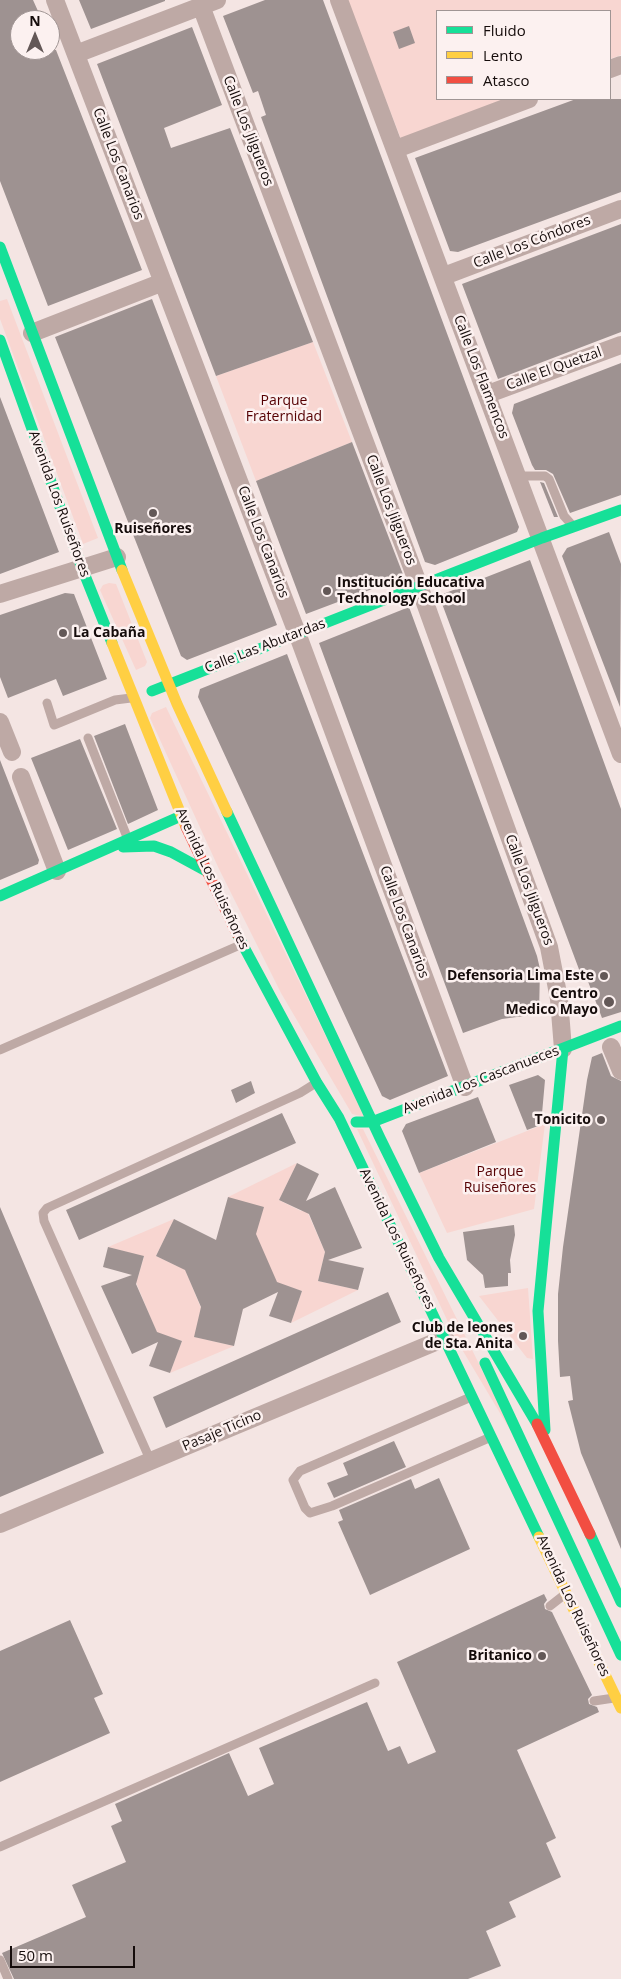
<!DOCTYPE html>
<html>
<head>
<meta charset="utf-8">
<style>
  body { margin:0 }
  #map { position:relative; width:621px; height:1979px; overflow:hidden; background:#f4e5e3; font-family:"Open Sans",sans-serif }
  canvas { display:block }
  .legend { position:absolute; left:436px; top:10px; width:175px; height:90px; box-sizing:border-box; background:#fcf1f0; border:1px solid #a09594; margin:0; padding:6px 9px; list-style:none; font-size:15px; color:#150c0b }
  .legend li { display:flex; align-items:center; gap:10px; height:25px }
  .legend b { width:25px; border:1px solid #a09594 }
  .north { position:absolute; left:10px; top:10px; width:50px; height:50px; box-sizing:border-box; background:#fcf1f0; border:1px solid #a09594; border-radius:50%; rotate:0deg; font-size:14px; font-weight:700; line-height:20px; text-align:center; color:#150c0b }
  .north::after { content:''; display:block; margin:auto; width:18px; height:22px; background:#635857; clip-path:polygon(50% 0,100% 100%,50% 72%,0 100%) }
  .scale { position:absolute; left:10px; top:1946px; width:125px; height:22px; box-sizing:border-box; border:2px solid #150c0b; border-top:0; padding-left:6px; font-size:15px; line-height:18px; white-space:nowrap; color:#150c0b; -webkit-text-stroke:4px #fcf1f0; paint-order:stroke }
</style>
</head>
<body>
<div id="map">
<canvas width="621" height="1979"></canvas>
<ul class="legend">
<li><b style="height:6px;background:#16e098"></b>Fluido</li>
<li><b style="height:6px;background:#ffcf43"></b>Lento</li>
<li><b style="height:6px;background:#f24e42"></b>Atasco</li>
</ul>
<div class="north">N</div>
<div class="scale">50 m</div>
</div>
<script>
const context = document.querySelector('canvas').getContext('2d');
context.lineJoin = 'round';
function paint(path, color) { context.fillStyle = color; context.fill(path, 'evenodd'); }
const toPath = rows => new Path2D(rows.map(r => 'M' + r).join(''));
function strokePath(path, color, width, dash) { context.strokeStyle = color; context.lineWidth = width; context.lineCap = dash ? 'butt' : 'round'; context.setLineDash(dash || []); context.stroke(path); }
function label(font, color, halo, rows, align = 'center') {
  context.font = font + ' "Open Sans",sans-serif'; context.lineWidth = 5; context.setLineDash([]); context.textBaseline = 'middle'; context.strokeStyle = halo; context.fillStyle = color; for (const [text, x, y, turn = 0] of rows) {
    context.save(); context.translate(x, y); context.rotate((+turn || 0) * Math.PI / 180); context.textAlign = isNaN(turn) ? turn : align; if (halo) context.strokeText(text, 0, 0); context.fillText(text, 0, 0); context.restore();
  }
}
paint(toPath([
  [347,0,621,0,621,55,610,59,610,11,437,11,437,99,506,99,401,139],
  [7,299,98,538,83,544,0,319,0,301],
  [313,342,352,442,256,481,216,376],
  [109,583,116,584,147,662,145,666,136,670,100,590,103,585],
  [166,707,365,1117,352,1114,281,993,219,869,150,718,152,713],
  [545,1124,534,1209,447,1233,419,1173],
  [357,1129,363,1129,519,1445,457,1341],
  [297,1163,279,1200,301,1211,307,1211,325,1252,318,1281,358,1290,291,1323,302,1291,277,1283,228,1197],
  [174,1219,156,1256,177,1266,184,1267,201,1308,195,1337,234,1346,170,1373,182,1341,157,1333,135,1280,138,1277,144,1257,108,1247],
  [528,1288,533,1359,527,1358,479,1296]
]), '#f8d6d1');
paint(toPath([
  [0,0,33,0,42,20,20,20,20,50,56,50,142,270,48,306,0,181],
  [79,0,165,0,165,1,91,29],
  [265,0,323,0,519,527,517,532,435,565,425,562,261,117,266,115,258,91,253,93,223,16],
  [409,26,415,43,399,49,393,32],
  [192,27,222,105,164,128,171,148,230,128,313,342,216,376,97,64],
  [576,99,621,99,621,192,458,252,450,251,415,158],
  [621,224,621,332,498,379,462,284],
  [152,299,277,625,187,660,181,656,55,337],
  [621,363,621,495,570,513,553,474,546,470,535,470,532,465,512,413,514,404],
  [0,397,59,552,0,574],
  [352,442,404,577,306,614,256,481],
  [540,482,544,483,558,517,554,517],
  [609,532,621,564,620,707,562,556,567,548],
  [530,560,621,809,621,1012,602,1018,584,971,580,972,441,601,443,594],
  [65,593,74,594,107,679,63,696,56,679,8,698,0,677,0,615],
  [409,607,537,956,540,969,539,1014,502,1019,463,1033,319,643],
  [287,654,448,1076,390,1100,382,1096,198,697,200,689],
  [125,724,158,810,128,824,94,736],
  [80,739,117,829,68,850,31,758],
  [0,760,39,860,38,864,0,880],
  [602,1053,611,1076,621,1081,621,1549,581,1453,568,1401,573,1400,570,1376,560,1377,558,1341,558,1294,563,1247,587,1080,592,1057],
  [538,1075,545,1080,541,1125,527,1130,509,1085],
  [251,1081,255,1093,236,1103,231,1090],
  [478,1097,496,1142,419,1173,402,1131,406,1124],
  [282,1113,296,1143,79,1240,66,1210],
  [297,1163,319,1174,306,1201,335,1187,362,1248,328,1260,364,1268,358,1290,318,1281,325,1252,309,1214,279,1200],
  [228,1197,264,1207,256,1234,277,1282,302,1291,291,1323,269,1316,278,1292,243,1309,234,1346,194,1337,201,1307,185,1270,156,1256,174,1219,216,1240],
  [0,1207,104,1453,0,1497],
  [514,1225,515,1235,510,1260,511,1273,508,1273,508,1286,485,1288,483,1275,467,1260,463,1232],
  [108,1247,144,1256,136,1284,157,1332,182,1341,170,1373,149,1366,158,1342,132,1354,101,1286,132,1275,103,1267],
  [388,1292,401,1322,166,1428,153,1397],
  [394,1441,406,1467,334,1498,327,1483,348,1475,343,1463],
  [439,1478,470,1549,370,1595,338,1522,343,1520,339,1510,411,1479,415,1489],
  [544,1594,547,1600,544,1604,545,1609,552,1612,592,1695,588,1699,589,1704,597,1707,599,1712,517,1750,556,1838,546,1843,561,1877,509,1902,516,1917,486,1931,501,1966,468,1979,14,1979,2,1953,86,1917,72,1885,126,1862,111,1826,122,1821,115,1804,229,1753,248,1796,274,1784,259,1748,367,1702,388,1751,400,1746,408,1764,436,1752,397,1662],
  [70,1620,103,1694,94,1698,110,1733,0,1782,0,1651]
]), '#9e9291');
strokePath(toPath([
  [518,476,545,476,549,479,564,516,572,525],
  [47,703,54,725,115,700,131,698],
  [88,738,127,837],
  [0,1050,240,945],
  [471,1397,300,1471,293,1480,305,1508,310,1513,332,1506,491,1437],
  [153,1459,148,1455,44,1221,43,1213,47,1208,300,1093,316,1083],
  [550,1606,564,1595],
  [594,1701,614,1698],
  [0,1847,375,1683],
  [0,1960,8,1979]
]), '#bea9a5', 9);
strokePath(toPath([
  [55,0,297,633,465,1087],
  [339,0,621,754],
  [201,6,419,586,549,947,559,999,563,1049],
  [76,54,217,0],
  [610,69,621,65],
  [396,149,529,99],
  [444,276,621,209],
  [32,333,163,282],
  [488,394,621,345],
  [0,594,117,557],
  [0,722,12,752],
  [21,777,57,871],
  [611,1047,621,1071],
  [0,1524,445,1338]
]), '#bea9a5', 18);
strokePath(toPath([
  [0,247,122,570],
  [0,340,82,568,112,643],
  [152,691,542,538,621,510],
  [227,812,380,1138,439,1258,537,1424],
  [123,847,154,846,171,852,206,871],
  [0,896,181,816],
  [237,934,317,1083,339,1118,539,1537],
  [356,1122,372,1122,621,1026],
  [485,1363,621,1655],
  [545,1430,538,1311,563,1049],
  [590,1534,621,1602]
]), '#16e098', 11);
strokePath(toPath([
  [122,570,177,704,227,812],
  [112,643,186,827],
  [539,1537,621,1708]
]), '#ffcf43', 11);
strokePath(toPath([
  [186,827,237,934],
  [537,1424,590,1534]
]), '#f24e42', 11);
for (const [x, y, r, color] of [
  [153,513,5,"#635857"],
  [327,591,5,"#635857"],
  [63,633,5,"#635857"],
  [604,976,5,"#635857"],
  [609,1002,6,"#635857"],
  [601,1120,5,"#635857"],
  [523,1336,5,"#635857"],
  [542,1656,5,"#635857"]
]) { const dot = new Path2D(); dot.arc(x, y, r, 0, 2 * Math.PI); context.fillStyle = color; context.fill(dot); strokePath(dot, '#fcf1f0', 2); }
label('14px', '#150c0b', '#fcf1f0', [
  ["Calle Los Jilgueros",248,131,69],
  ["Calle Los Canarios",118,164,69],
  ["Calle Los Cóndores",532,242,-21],
  ["Calle El Quetzal",554,369,-20],
  ["Calle Los Flamencos",481,377,69],
  ["Avenida Los Ruiseñores",59,504,70],
  ["Calle Los Jilgueros",391,510,69],
  ["Calle Los Canarios",263,542,69],
  ["Calle Las Abutardas",265,646,-21],
  ["Avenida Los Ruiseñores",212,879,65],
  ["Calle Los Jilgueros",529,890,70],
  ["Calle Los Canarios",404,922,70],
  ["Avenida Los Cascanueces",481,1080,-21],
  ["Avenida Los Ruiseñores",397,1239,64],
  ["Pasaje Ticino",222,1431,-23],
  ["Avenida Los Ruiseñores",573,1606,65]
]);
label('14px', '#550002', '#fcf1f0', [
  ["Parque",284,401],
  ["Fraternidad",284,417],
  ["Parque",500,1172],
  ["Ruiseñores",500,1188]
]);
label('bold 14px', '#150c0b', '#fcf1f0', [
  ["Ruiseñores",153,529,"center"],
  ["Institución Educativa",337,583,"left"],
  ["Technology School",337,599,"left"],
  ["La Cabaña",73,633,"left"],
  ["Defensoria Lima Este",594,976],
  ["Centro",598,994],
  ["Medico Mayo",598,1010],
  ["Tonicito",591,1120],
  ["Club de leones",513,1328],
  ["de Sta. Anita",513,1344],
  ["Britanico",532,1656]
], 'right');
</script>
</body>
</html>
